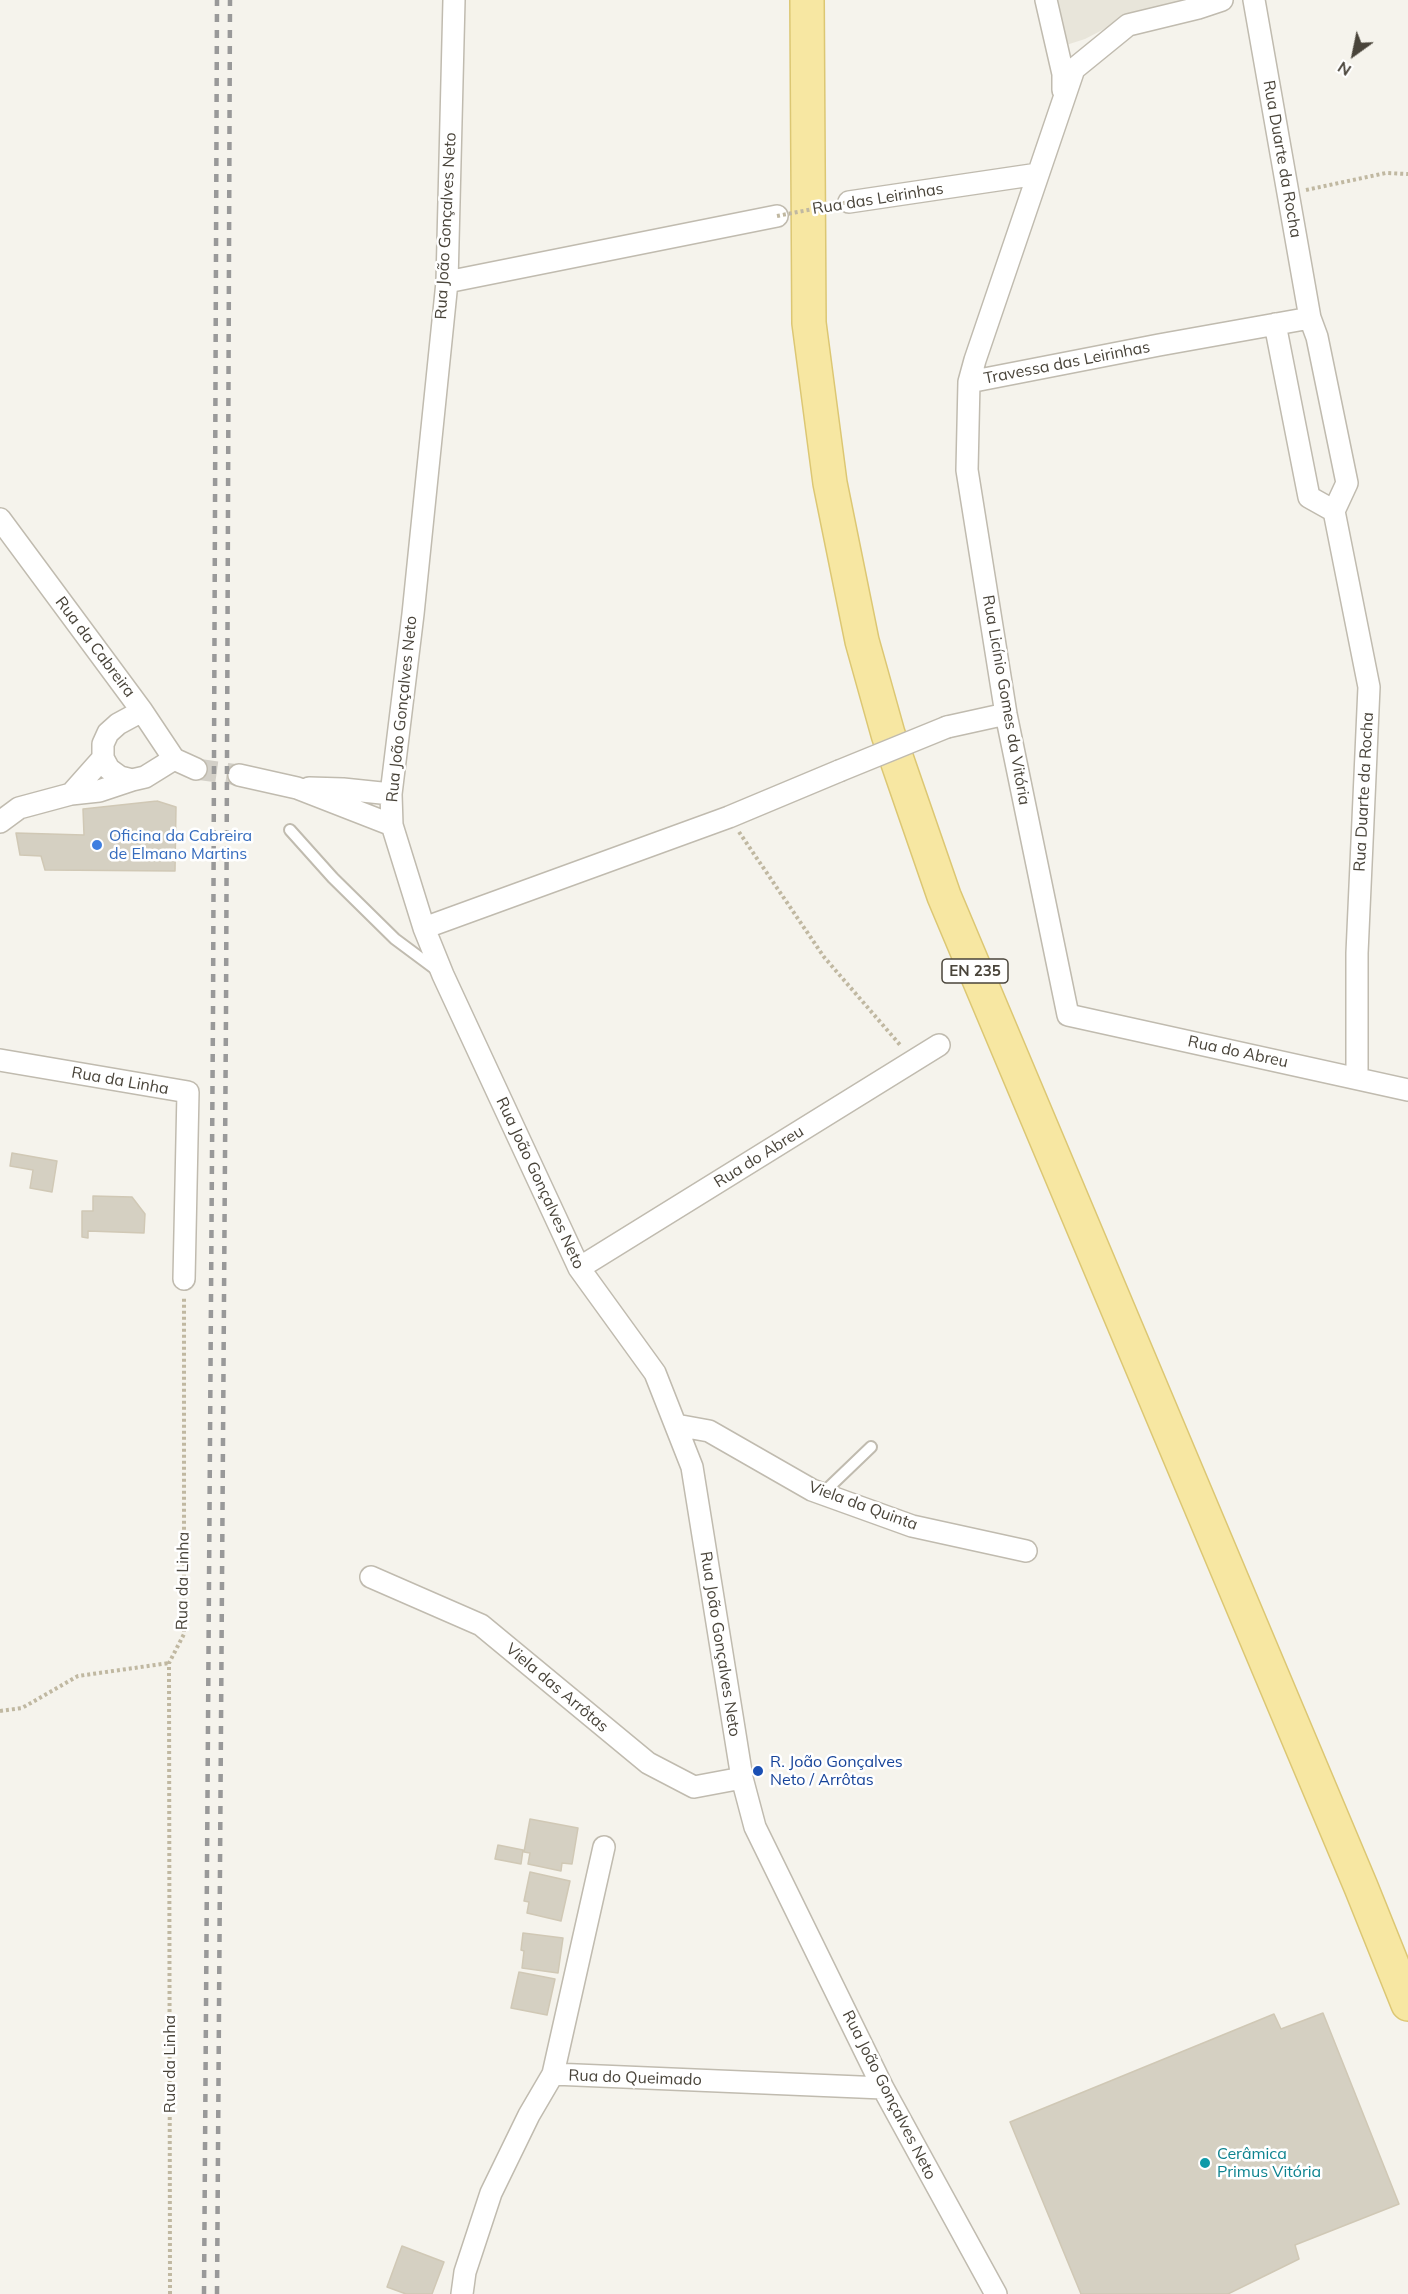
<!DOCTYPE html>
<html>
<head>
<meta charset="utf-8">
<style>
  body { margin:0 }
  #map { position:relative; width:1408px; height:2294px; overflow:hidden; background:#f5f3ec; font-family:Mulish,sans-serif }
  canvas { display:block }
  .north { position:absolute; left:1324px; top:24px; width:60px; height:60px; -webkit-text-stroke:4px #fff; paint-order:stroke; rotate:213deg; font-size:16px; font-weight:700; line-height:24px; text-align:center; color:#49443a }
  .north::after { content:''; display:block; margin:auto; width:21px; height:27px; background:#49443a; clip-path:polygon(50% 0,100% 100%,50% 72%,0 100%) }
</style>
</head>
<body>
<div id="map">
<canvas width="1408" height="2294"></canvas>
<div class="north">N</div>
</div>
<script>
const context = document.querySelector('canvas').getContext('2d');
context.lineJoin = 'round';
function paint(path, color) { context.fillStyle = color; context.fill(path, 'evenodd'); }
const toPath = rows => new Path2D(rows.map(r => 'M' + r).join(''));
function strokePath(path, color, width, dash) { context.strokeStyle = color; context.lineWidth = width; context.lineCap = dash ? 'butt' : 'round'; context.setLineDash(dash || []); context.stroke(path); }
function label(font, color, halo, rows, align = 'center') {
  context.font = font + ' Mulish,sans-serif'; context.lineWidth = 5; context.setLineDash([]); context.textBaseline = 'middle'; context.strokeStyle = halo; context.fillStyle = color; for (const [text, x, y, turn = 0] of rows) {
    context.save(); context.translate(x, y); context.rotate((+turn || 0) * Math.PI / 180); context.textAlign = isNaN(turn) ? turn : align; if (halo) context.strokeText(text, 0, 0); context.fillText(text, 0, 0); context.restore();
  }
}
paint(toPath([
  [1053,0,1192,0,1137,12,1085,39,1063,46]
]), '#e8e5da');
const building = toPath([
  [157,801,176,807,175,871,45,870,41,856,20,855,16,833,84,835,83,809,157,801],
  [12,1153,57,1161,52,1192,30,1188,33,1170,10,1166,12,1153],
  [93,1196,132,1197,145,1214,144,1233,88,1231,88,1238,82,1237,82,1211,93,1211,93,1196],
  [530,1819,578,1828,572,1864,562,1863,561,1871,528,1864,530,1853,524,1852,530,1819],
  [498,1845,523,1850,521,1864,495,1859,498,1845],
  [530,1872,570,1881,561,1921,527,1913,529,1902,524,1901,530,1872],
  [523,1933,563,1938,558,1973,522,1968,524,1951,521,1950,523,1933],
  [519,1972,555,1979,547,2015,511,2008,519,1972],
  [1323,2013,1399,2204,1295,2245,1299,2259,1228,2294,1081,2294,1010,2122,1274,2014,1281,2029,1323,2013],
  [402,2246,444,2262,432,2294,406,2294,387,2287,402,2246]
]);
paint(building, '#d5d0c2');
strokePath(building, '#d0c8b5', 1.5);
strokePath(toPath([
  [196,769,239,775]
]), '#d3d0c8', 21, [21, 10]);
const lane = toPath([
  [290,830,333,878,395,939,438,971],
  [822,1494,871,1447]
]);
const street = toPath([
  [454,0,447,282,413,614,391,794,392,825,424,928,443,975,579,1268,655,1373,692,1467,742,1778,755,1827,883,2088,996,2294],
  [1046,0,1063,74,1063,90],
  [1222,0,1198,8,1128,25,1074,69,975,360,969,382,967,470,1006,714,1068,1015,1408,1090],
  [1254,0,1310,318,1317,337,1347,483,1334,511,1309,497,1275,324],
  [849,202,1038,174],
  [447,282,777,216],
  [969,382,1159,345,1310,318],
  [1334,511,1369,687,1357,953,1357,1078],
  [0,519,142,711,174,759,196,769],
  [142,711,118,724,108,733,103,744,103,758,109,769,120,777,132,780,145,777,174,759],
  [947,727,1006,714],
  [239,775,297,788,392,825],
  [309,788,343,789,391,794],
  [71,794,103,758],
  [0,822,19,808,71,794,99,791,132,780],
  [424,928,729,817,839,771],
  [0,1060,188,1092,184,1279],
  [579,1268,939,1045],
  [676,1425,709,1431,812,1490,912,1526,1026,1551],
  [371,1577,481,1625,648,1763,694,1787,742,1778],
  [553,2074,604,1847],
  [462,2294,465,2272,491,2193,529,2115,553,2074,883,2088]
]);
const primary = toPath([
  [807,0,809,323,830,483,862,641,888,734,944,896,1361,1887,1408,2004]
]);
strokePath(lane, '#c0bbaf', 14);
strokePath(street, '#c0bbaf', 24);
strokePath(primary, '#dcc773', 36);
strokePath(toPath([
  [1306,190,1386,173,1408,174],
  [739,832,824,957,901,1046],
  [0,1711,22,1708,78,1676,169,1663],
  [170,2294,169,1663,184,1634,184,1297]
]), '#c0b8a1', 4, [3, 3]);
strokePath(lane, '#fff', 10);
strokePath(street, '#fff', 21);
strokePath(primary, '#f7e7a2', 33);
strokePath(toPath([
  [204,2294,213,1014,217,0],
  [217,2294,226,1014,230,0]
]), '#999', 4.5, [8, 8]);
const streetBridge = toPath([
  [839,771,947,727]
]);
strokePath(streetBridge, '#c0bbaf', 24, []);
strokePath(toPath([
  [777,216,849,202]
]), '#c0b8a1', 4, [3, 3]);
strokePath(streetBridge, '#fff', 21);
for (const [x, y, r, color] of [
  [97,845,6,"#3f7fe0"],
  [758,1771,6,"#1a4fb4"],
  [1205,2163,6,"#0f9aa8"]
]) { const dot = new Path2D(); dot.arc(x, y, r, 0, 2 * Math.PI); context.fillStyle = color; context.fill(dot); strokePath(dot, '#fff', 2); }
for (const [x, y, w] of [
  [975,971,66]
]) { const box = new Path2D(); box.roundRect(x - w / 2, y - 12, w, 24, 4.5); context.fillStyle = '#fff'; context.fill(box); strokePath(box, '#49443a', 1.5); }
label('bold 15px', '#49443a', null, [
  ["EN 235",975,971]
]);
label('16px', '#49443a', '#fff', [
  ["Rua Duarte da Rocha",1282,159,80],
  ["Rua das Leirinhas",878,199,-9],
  ["Rua João Gonçalves Neto",446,226,-87],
  ["Travessa das Leirinhas",1067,363,-11],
  ["Rua da Cabreira",95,647,53],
  ["Rua Licínio Gomes da Vitória",1006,700,80],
  ["Rua João Gonçalves Neto",402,709,-84],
  ["Rua Duarte da Rocha",1364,792,-87],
  ["Rua do Abreu",1238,1052,12],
  ["Rua da Linha",120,1081,10],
  ["Rua do Abreu",759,1157,-32],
  ["Rua João Gonçalves Neto",540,1183,65],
  ["Viela da Quinta",863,1506,20],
  ["Rua da Linha",183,1581,-89],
  ["Rua João Gonçalves Neto",720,1644,81],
  ["Viela das Arrôtas",557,1688,40],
  ["Rua da Linha",170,2064,-90],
  ["Rua do Queimado",635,2078,2],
  ["Rua João Gonçalves Neto",889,2095,63]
]);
label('16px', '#366cbe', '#fff', [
  ["Oficina da Cabreira",109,836],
  ["de Elmano Martins",109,854]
], 'left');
label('16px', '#164399', '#fff', [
  ["R. João Gonçalves",770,1762],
  ["Neto / Arrôtas",770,1780]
], 'left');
label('16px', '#0d838f', '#fff', [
  ["Cerâmica",1217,2154],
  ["Primus Vitória",1217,2172]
], 'left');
</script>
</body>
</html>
